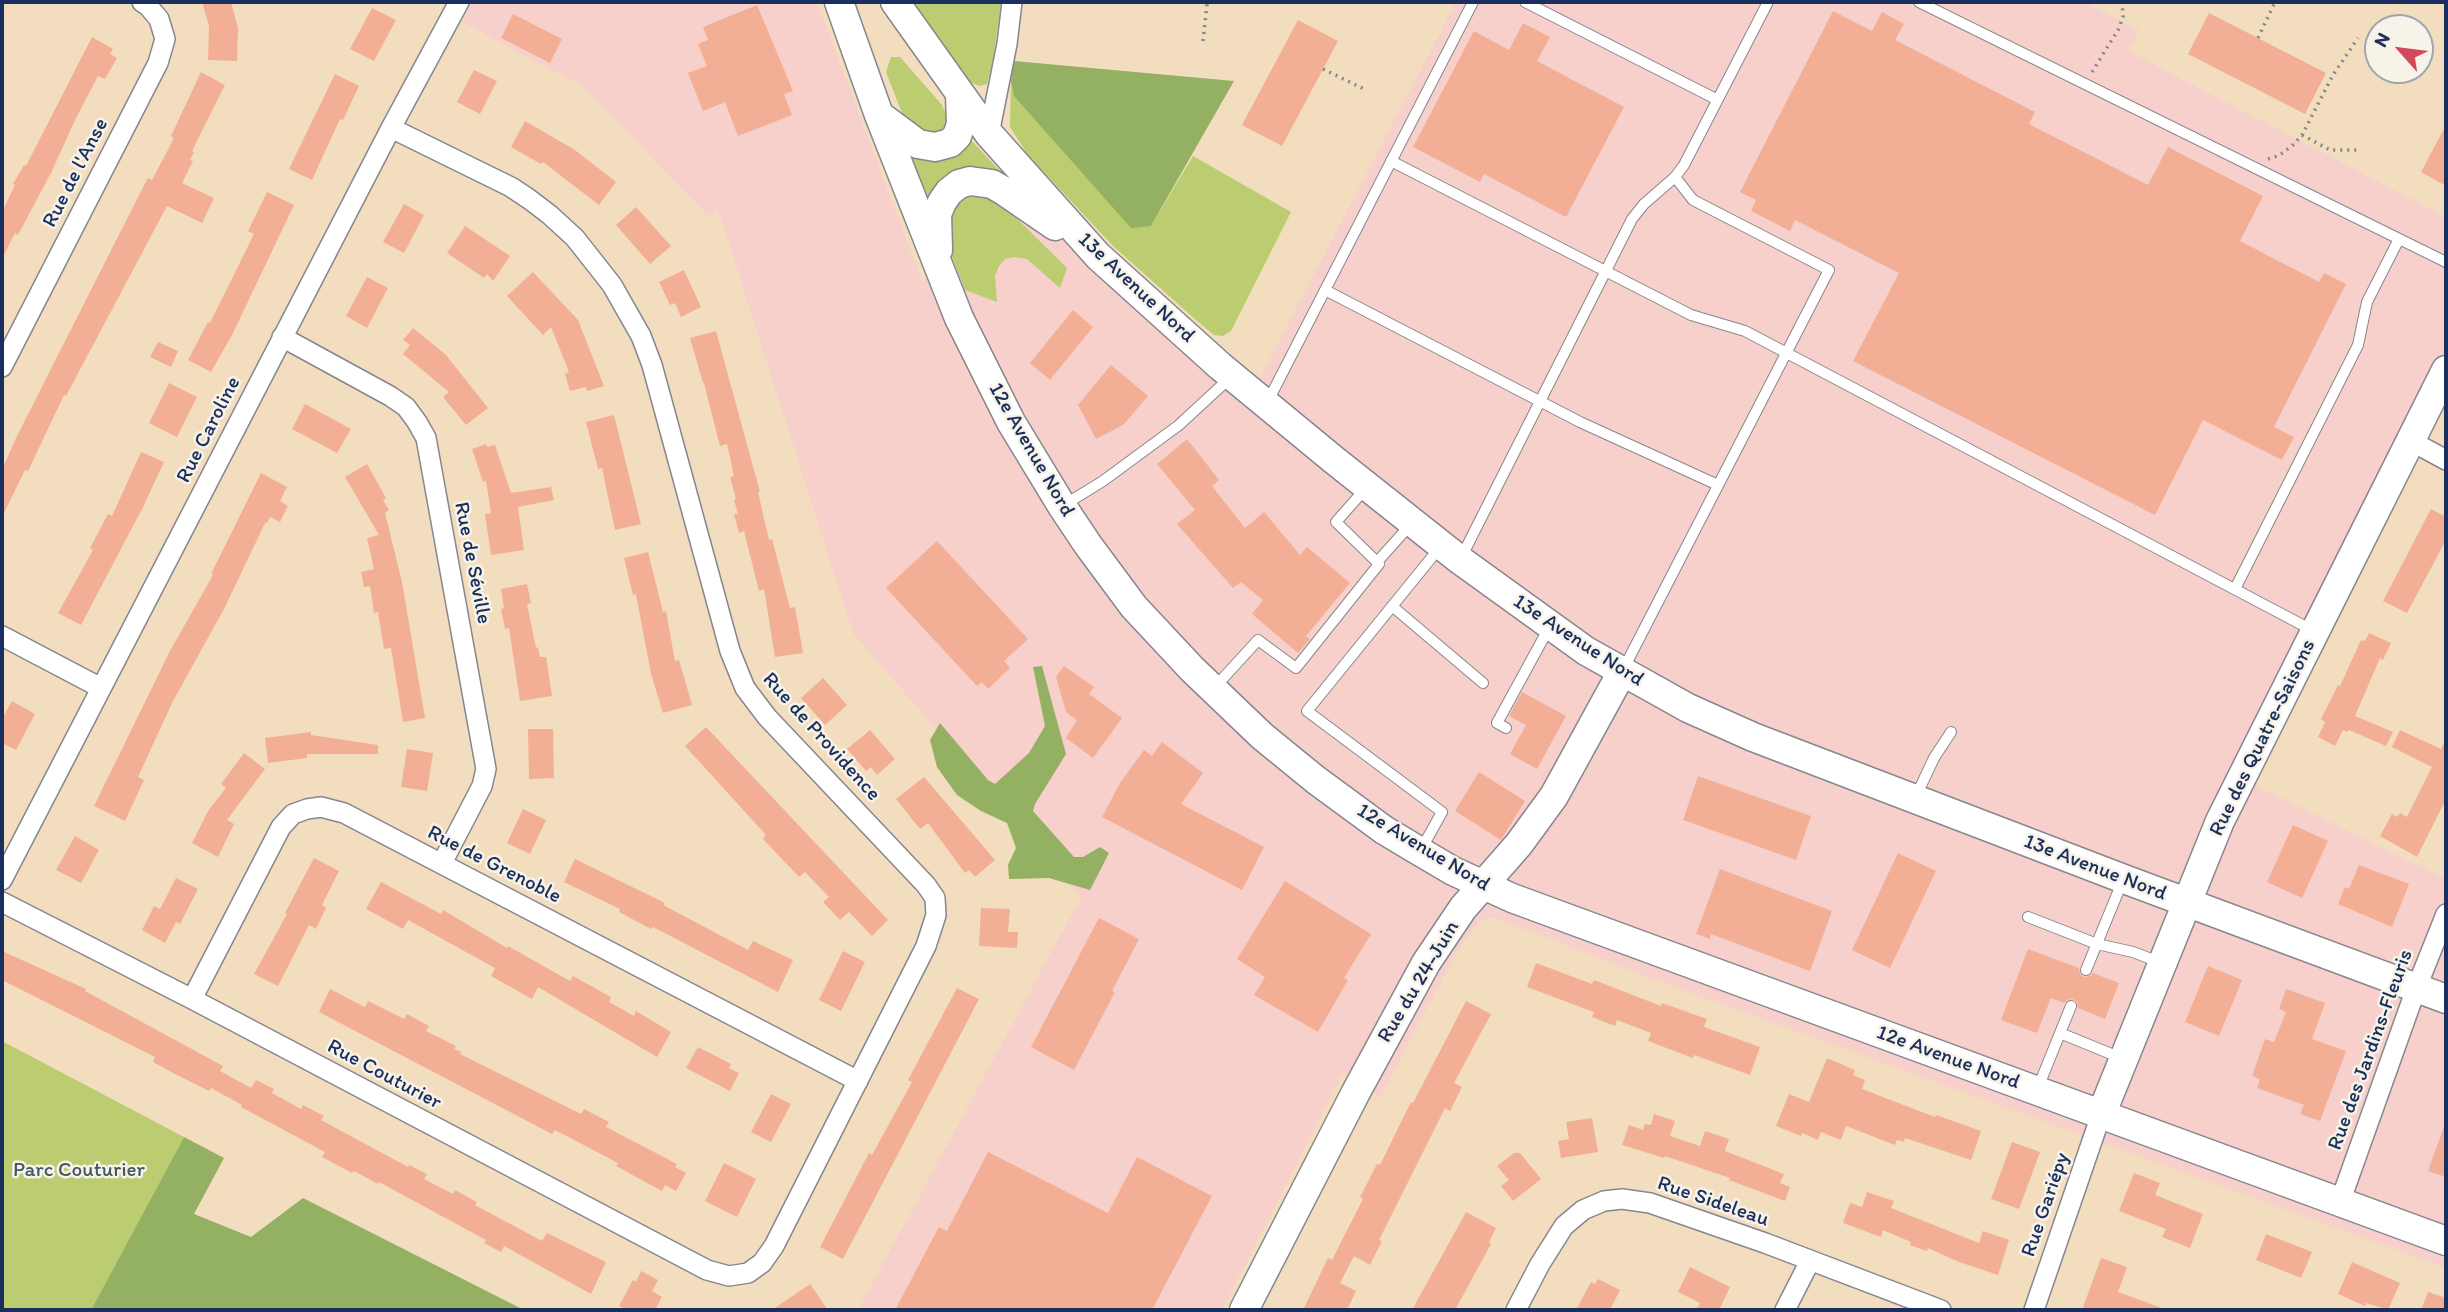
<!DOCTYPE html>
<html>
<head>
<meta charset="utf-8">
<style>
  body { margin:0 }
  #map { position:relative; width:2448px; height:1312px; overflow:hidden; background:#f3ddbf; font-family:Itim,sans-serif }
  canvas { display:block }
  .frame { position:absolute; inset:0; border:4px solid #1b2f5e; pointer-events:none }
  .north { position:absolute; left:2364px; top:14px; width:70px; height:70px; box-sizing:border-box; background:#f7f3e8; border:2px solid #9fa5b1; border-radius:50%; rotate:298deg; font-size:19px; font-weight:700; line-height:28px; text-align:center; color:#1b2f5e }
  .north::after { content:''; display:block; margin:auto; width:24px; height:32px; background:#d1495b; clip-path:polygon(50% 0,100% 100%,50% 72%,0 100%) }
</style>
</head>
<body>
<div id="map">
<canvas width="2448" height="1312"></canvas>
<div class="frame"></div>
<div class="north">N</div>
</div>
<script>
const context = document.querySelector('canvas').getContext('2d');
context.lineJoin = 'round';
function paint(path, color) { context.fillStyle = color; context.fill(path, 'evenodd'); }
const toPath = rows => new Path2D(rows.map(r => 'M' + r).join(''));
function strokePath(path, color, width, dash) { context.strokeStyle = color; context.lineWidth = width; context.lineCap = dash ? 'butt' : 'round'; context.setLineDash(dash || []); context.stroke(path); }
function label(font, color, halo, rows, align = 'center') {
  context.font = font + ' Itim,sans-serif'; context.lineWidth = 5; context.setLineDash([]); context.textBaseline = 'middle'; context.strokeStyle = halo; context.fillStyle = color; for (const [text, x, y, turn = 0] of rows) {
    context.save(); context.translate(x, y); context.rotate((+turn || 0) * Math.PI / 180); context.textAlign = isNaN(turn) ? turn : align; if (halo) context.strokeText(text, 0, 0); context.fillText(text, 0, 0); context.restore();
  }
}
paint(toPath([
  [472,2,817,2,922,281,940,271,970,181,1098,256,1252,393,1456,2,2084,2,2139,30,2128,51,2446,217,2446,404,2255,785,2446,879,2446,1268,1669,985,1493,917,1482,920,1459,948,1380,1098,1343,1073,1222,1310,858,1310,1081,897,853,633,718,209,709,217,584,87,462,22]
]), '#f7d0cb');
paint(toPath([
  [913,2,1001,2,993,60,987,84,980,86,969,82],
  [891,57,900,57,942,105,947,117,944,128,935,138,909,131,886,72],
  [1011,81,1014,96,1151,226,1193,156,1291,212,1231,331,1223,336,1214,335,1196,320,1113,246,1028,155,1010,127],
  [969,138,1014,186,997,176,929,210,906,147],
  [965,192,997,199,1067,268,1060,288,1027,259,1014,257,1005,259,999,266,995,276,997,302,965,290,948,246,952,202],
  [2,1041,184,1137,91,1310,2,1310]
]), '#bbcd70');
paint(toPath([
  [1014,61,1234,81,1151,226,1131,228,1014,96,1011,81],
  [1042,666,1066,754,1035,804,1033,811,1074,857,1083,857,1100,847,1109,853,1090,890,1049,878,1009,879,1008,865,1016,848,1007,823,981,811,957,795,937,767,930,740,940,723,988,780,995,784,1029,753,1045,726,1033,667],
  [184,1137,224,1158,194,1214,251,1237,303,1198,524,1310,91,1310]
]), '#94b062');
paint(toPath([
  [202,2,231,2,238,28,237,61,208,60,209,26],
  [757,5,793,91,784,94,792,115,738,136,725,102,703,111,688,73,707,66,698,44,708,40,703,27],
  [372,8,396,20,374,61,350,49],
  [1833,11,1872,31,1882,12,1904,24,1895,40,2035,112,2029,124,2148,185,2168,147,2263,196,2240,241,2319,282,2324,273,2346,284,2274,427,2294,437,2282,460,2203,420,2155,515,1853,361,1899,273,1795,220,1790,231,1751,211,1756,200,1740,192],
  [2209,13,2326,73,2305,114,2188,54],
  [513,14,562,39,550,63,501,38],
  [1298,20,1338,41,1282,146,1242,125],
  [1523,23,1550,37,1537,61,1624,107,1566,217,1484,174,1480,182,1413,147,1474,31,1509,50],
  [92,37,113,49,110,54,117,58,105,79,98,76,75,120,52,171,18,235,15,233,2,259,2,212,15,185,13,184,24,165,26,166],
  [474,70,497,81,480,114,457,102],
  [201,72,225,85,192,151,194,152,190,160,193,161,182,183,214,198,202,223,167,206,66,396,64,395,28,471,25,470,2,517,2,470,15,440,136,201,148,178,152,180,174,138,171,136],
  [335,74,359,86,343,120,340,119,312,180,289,169],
  [525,121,575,150,616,182,599,205,543,162,541,164,511,147],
  [2446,125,2446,186,2421,172],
  [267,192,294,205,232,335,211,372,188,360,208,322,210,323,254,234,248,231],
  [404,204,424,215,404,253,383,242],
  [636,207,671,246,650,264,616,225],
  [465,226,510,256,493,281,487,274,484,278,447,253],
  [684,270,701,307,681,317,675,303,670,305,659,282],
  [533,272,578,320,604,386,587,391,586,387,570,391,565,374,569,372,551,327,543,335,507,296],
  [367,277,388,288,367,328,346,316],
  [1073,310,1093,327,1050,380,1030,363],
  [413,328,446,355,488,408,466,425,443,397,449,392,403,354,410,345,403,340],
  [716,331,760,492,758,492,769,540,772,539,790,608,795,607,803,653,775,657,764,589,759,591,744,531,739,533,734,514,738,514,734,500,736,499,730,477,734,476,727,444,720,446,704,383,703,383,690,338],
  [158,342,178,351,171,367,150,357],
  [1111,365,1148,396,1123,425,1096,439,1078,405],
  [169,383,197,397,177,437,149,423],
  [305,404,351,429,337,453,292,429],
  [614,415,641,524,615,530,602,468,598,469,586,422],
  [1187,439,1219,480,1212,486,1245,528,1264,512,1300,555,1307,547,1350,583,1306,636,1310,639,1298,653,1252,614,1263,600,1241,582,1233,588,1177,524,1195,510,1157,464],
  [486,444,487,447,495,445,511,493,551,487,554,500,518,507,524,550,491,555,485,514,491,513,486,481,483,482,472,449],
  [141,452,164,462,143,507,81,625,58,613,93,550,90,548,108,514,112,516],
  [367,464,386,498,383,500,389,510,385,513,402,582,425,718,403,722,391,648,384,649,378,612,374,613,370,586,364,587,361,572,374,569,367,538,379,535,345,477],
  [261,473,287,487,280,501,288,506,280,522,270,517,267,523,265,523,224,609,173,701,138,777,144,780,125,821,94,806,170,651,213,575,211,574],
  [2431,509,2446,517,2446,540,2407,613,2383,601],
  [937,541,1028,639,1004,661,1010,668,988,689,982,682,977,686,886,588],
  [648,552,663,612,666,611,675,661,679,660,692,705,663,713,651,674,636,594,633,595,624,558],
  [527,584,531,603,527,604,536,648,538,647,540,657,546,657,552,696,520,701,509,628,505,629,501,609,504,608,501,589],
  [2369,633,2391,643,2383,660,2380,658,2355,716,2393,732,2386,746,2349,730,2347,732,2343,730,2335,746,2318,737,2325,722,2321,719,2338,685,2340,686,2361,640,2365,641],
  [1064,666,1094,687,1089,694,1122,718,1093,758,1066,738,1077,720,1066,712,1056,677],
  [823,678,847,705,825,725,801,698],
  [1522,692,1566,716,1537,769,1510,754,1526,725,1509,716],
  [12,701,35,714,16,750,2,743,2,719],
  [706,727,888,920,872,936,849,912,840,920,823,902,829,897,805,872,799,877,763,839,766,835,685,746],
  [528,729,553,729,554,778,529,779],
  [870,730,895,759,877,775,871,767,866,771,847,749],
  [2400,730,2441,749,2446,738,2446,799,2417,857,2380,836,2392,814,2397,817,2400,813,2407,817,2432,767,2392,747],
  [311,732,311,735,378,745,378,754,307,754,307,758,268,763,265,738],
  [1162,742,1203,773,1181,804,1264,847,1242,890,1102,817,1120,783,1144,750,1152,756],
  [407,749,433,753,427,791,401,787],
  [244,753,265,769,227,820,234,824,218,857,192,843,208,811,226,788,221,784],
  [1479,772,1525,801,1501,840,1455,811],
  [1698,776,1811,816,1796,860,1683,820],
  [924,777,995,860,975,877,969,870,965,873,928,823,920,829,896,799],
  [523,809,546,820,530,854,507,843],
  [2293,825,2328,841,2302,898,2267,882],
  [75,836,99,850,81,883,56,870],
  [1898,853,1936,871,1890,968,1852,950],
  [314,858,339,871,322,905,326,908,316,929,309,925,278,986,254,974,287,914,285,913],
  [575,859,665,903,663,905,748,950,753,941,793,960,778,992,653,927,651,929,619,912,620,909,564,882],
  [2359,865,2409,884,2392,927,2338,904,2345,887,2349,889],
  [1720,869,1832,911,1810,971,1711,934,1710,939,1696,934],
  [176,878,198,889,180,924,176,922,165,943,142,930,154,906,160,909],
  [1285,881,1371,934,1344,978,1348,980,1318,1032,1254,995,1265,977,1237,959],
  [381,882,441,914,443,910,507,948,508,946,570,981,573,976,611,997,609,1002,634,1016,636,1011,671,1032,657,1057,538,987,532,999,491,976,495,968,408,920,403,929,366,909],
  [981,908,1010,909,1008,932,1018,932,1017,948,979,946],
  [1099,918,1139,939,1112,991,1115,992,1074,1070,1031,1047],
  [2028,949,2079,968,2080,974,2084,977,2090,976,2093,973,2119,983,2105,1019,2078,1008,2077,1002,2073,999,2067,1000,2064,1003,2051,998,2037,1033,2001,1020],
  [2,951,86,989,85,991,223,1066,220,1071,251,1088,256,1080,274,1089,272,1093,301,1109,303,1105,324,1116,321,1120,408,1167,409,1165,427,1174,424,1179,453,1194,455,1190,477,1202,475,1205,542,1241,547,1233,606,1262,591,1294,504,1246,501,1252,484,1243,486,1240,379,1182,378,1184,354,1171,352,1173,322,1157,325,1152,241,1107,242,1105,211,1088,209,1091,175,1074,153,1062,155,1057,2,980],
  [843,951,865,962,841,1011,819,1000],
  [1536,963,1592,984,1594,980,1661,1006,1662,1003,1707,1019,1704,1027,1760,1047,1750,1075,1694,1055,1693,1058,1648,1041,1651,1033,1617,1020,1615,1026,1592,1017,1594,1012,1527,987],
  [2208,966,2242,980,2219,1036,2185,1022],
  [957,988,979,999,843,1259,820,1247,869,1153,872,1155,912,1082,908,1080],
  [330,989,365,1007,368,1001,404,1019,407,1014,429,1026,426,1031,456,1046,454,1049,461,1052,460,1054,581,1114,584,1109,609,1122,606,1127,677,1164,675,1167,686,1173,676,1191,665,1185,662,1191,616,1166,618,1163,555,1130,552,1134,319,1012],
  [2286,989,2325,1003,2312,1039,2346,1051,2320,1121,2300,1114,2304,1105,2257,1088,2260,1079,2252,1076,2265,1039,2274,1042,2286,1012,2279,1009],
  [1466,1001,1491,1014,1454,1083,1462,1087,1450,1111,1445,1108,1379,1240,1382,1241,1370,1265,1354,1256,1340,1283,1356,1291,1347,1310,1303,1310,1328,1258,1332,1260,1363,1199,1360,1197,1377,1164,1380,1165,1411,1102,1413,1103],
  [698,1047,731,1064,729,1068,739,1073,730,1091,686,1068],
  [1827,1058,1855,1070,1853,1075,1865,1080,1862,1089,1935,1117,1936,1115,1981,1131,1971,1160,1905,1138,1904,1142,1897,1140,1895,1145,1846,1126,1841,1140,1821,1132,1818,1140,1802,1133,1801,1136,1776,1126,1789,1094,1809,1102],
  [771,1094,791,1104,771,1142,751,1132],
  [1654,1114,1675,1121,1670,1136,1700,1146,1705,1131,1729,1139,1725,1151,1784,1174,1780,1183,1790,1187,1785,1201,1729,1180,1730,1178,1665,1156,1664,1158,1622,1145,1629,1125,1643,1130,1645,1124,1651,1125],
  [1592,1118,1598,1152,1561,1158,1558,1141,1569,1139,1566,1122],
  [2444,1127,2446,1127,2446,1177,2428,1171],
  [2012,1142,2040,1152,2019,1209,1991,1199],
  [988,1152,1108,1213,1137,1157,1212,1196,1152,1310,895,1310,939,1227,947,1231],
  [1514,1153,1520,1153,1541,1179,1513,1201,1501,1186,1509,1180,1497,1166],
  [724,1163,756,1179,737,1217,705,1201],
  [2134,1173,2160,1183,2155,1195,2203,1214,2190,1248,2162,1237,2166,1229,2119,1211],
  [1867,1192,1894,1201,1891,1208,1979,1243,1983,1231,2009,1240,1998,1275,1959,1262,1928,1248,1927,1251,1910,1245,1911,1242,1883,1230,1881,1237,1843,1223,1850,1203,1862,1207],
  [1466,1212,1496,1228,1489,1242,1491,1244,1455,1310,1412,1310],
  [2266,1234,2312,1252,2301,1278,2256,1260],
  [2101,1258,2127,1267,2118,1292,2162,1308,2162,1310,2082,1310],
  [2352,1262,2400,1283,2388,1310,2366,1303,2365,1306,2338,1294],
  [1690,1267,1730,1287,1719,1310,1696,1310,1700,1303,1678,1292],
  [641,1271,658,1280,652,1291,662,1297,655,1310,628,1310,619,1306,633,1280,636,1282],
  [1598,1279,1620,1290,1610,1310,1576,1310,1591,1282,1595,1284],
  [810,1284,828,1310,772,1310],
  [2428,1292,2446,1298,2446,1310,2421,1310]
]), '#f2af96');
const lane = toPath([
  [1525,2,1716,99],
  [1919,2,2446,262],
  [1391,161,1691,315,1745,331,2312,630],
  [1325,290,1580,422,1718,485],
  [1267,403,1473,2],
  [1064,505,1103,481,1179,425,1232,376],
  [1462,556,1632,219,1644,204,1675,177,1684,165,1768,2],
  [1377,562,1412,523],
  [2235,589,2358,345,2367,302,2399,239],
  [1392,606,1483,683],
  [1624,668,1829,270,1693,200,1675,177],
  [1215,687,1258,640,1296,668,1379,564,1336,522,1366,488],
  [1506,728,1497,723,1550,626],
  [1916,796,1934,758,1951,732],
  [1422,848,1442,812,1307,711,1441,546],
  [2028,917,2097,944,2133,952,2159,962],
  [2086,970,2123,880],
  [2060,1033,2121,1058],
  [2037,1090,2071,1006]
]);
const street = toPath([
  [989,134,1007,44,1012,2],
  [282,337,390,396,406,407,417,422,426,438,486,769,482,786,442,863],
  [2,367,158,63,165,39,159,19,148,6,142,2],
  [2411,441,2446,460],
  [2,636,101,688],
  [2,880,391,128,459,2],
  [2,902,192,999,707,1270,729,1276,748,1273,762,1263,774,1246,926,946,936,915,935,898,926,885,767,717,745,688,730,651,652,365,641,336,612,285,575,238,550,215,529,199,511,187,391,128],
  [192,999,281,827,293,814,307,809,321,807,344,813,858,1081],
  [2340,1202,2416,989,2446,914],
  [1516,1310,1540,1264,1564,1226,1583,1210,1604,1201,1622,1199,1650,1203,1765,1243,1941,1310],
  [1785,1310,1810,1261],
  [2034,1310,2101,1115]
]);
const secondary = toPath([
  [839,2,879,115,959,318,1011,422,1062,506,1088,545,1134,607,1192,669,1262,736,1316,780,1384,830,1414,848,1453,871,1512,898,2446,1241],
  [895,2,989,134,1098,256,1220,366,1334,460,1460,560,1586,651,1688,708,1753,737,2124,879,2446,999],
  [879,115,918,144,935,147,950,143,957,136,961,124,960,95],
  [938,250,937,214,942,202,949,192,959,184,970,181,992,184,1004,191,1055,226],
  [2101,1115,2220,821,2446,370],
  [1244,1310,1356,1092,1426,963,1463,908,1519,844,1554,796,1622,672]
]);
strokePath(lane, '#87868e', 12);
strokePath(street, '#87868e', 22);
strokePath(secondary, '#87868e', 31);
strokePath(toPath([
  [2258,38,2275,2],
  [1203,41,1207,4],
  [1323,69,1364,89],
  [2092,72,2118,30,2123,17,2122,2],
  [2302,135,2330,150,2361,150],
  [2268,159,2280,155,2293,145,2302,135,2333,75,2358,38]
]), '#87868e', 3.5, [2, 5]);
strokePath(lane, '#fff', 10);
strokePath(street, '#fff', 19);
strokePath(secondary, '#fff', 28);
label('21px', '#1b2f5e', '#f7f3e8', [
  ["Rue de l'Anse",76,173,-63],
  ["13e Avenue Nord",1136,288,43],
  ["Rue Caroline",209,430,-63],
  ["12e Avenue Nord",1031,450,60],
  ["Rue de Séville",472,563,79],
  ["13e Avenue Nord",1578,641,33],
  ["Rue de Providence",821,737,48],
  ["Rue des Quatre-Saisons",2263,738,-64],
  ["12e Avenue Nord",1423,848,31],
  ["Rue de Grenoble",494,865,27],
  ["13e Avenue Nord",2095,868,21],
  ["Rue du 24-Juin",1419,982,-59],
  ["Rue des Jardins-Fleuris",2371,1050,-70],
  ["12e Avenue Nord",1948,1058,20],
  ["Rue Couturier",384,1075,28],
  ["Rue Sideleau",1713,1202,19],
  ["Rue Gariépy",2046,1205,-71]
]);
label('21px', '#435662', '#f7f3e8', [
  ["Parc Couturier",79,1171]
]);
</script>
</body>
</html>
